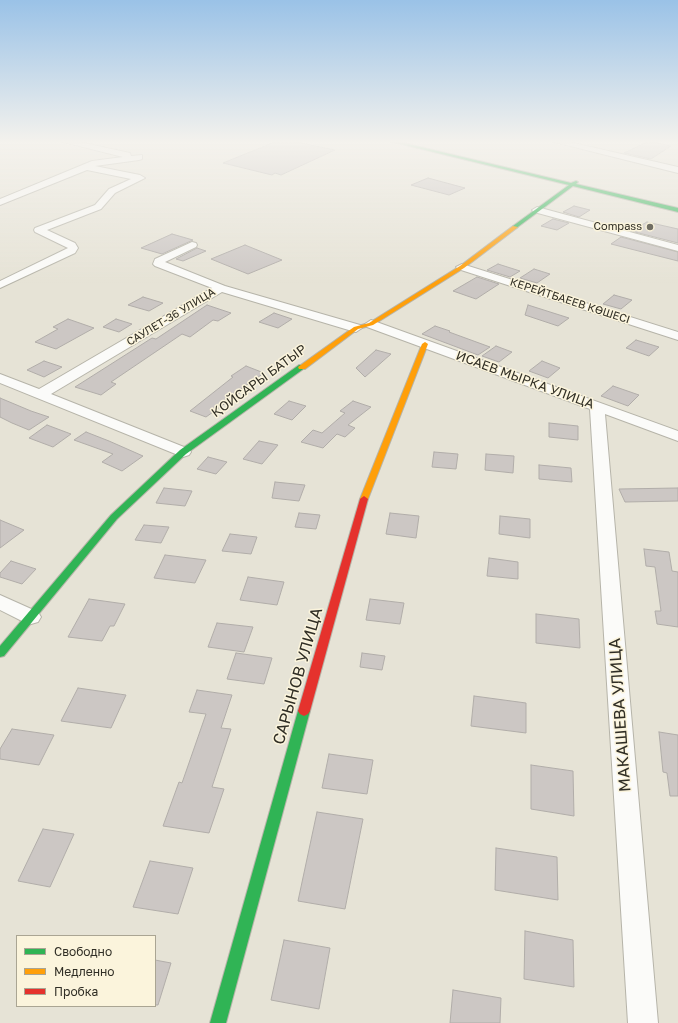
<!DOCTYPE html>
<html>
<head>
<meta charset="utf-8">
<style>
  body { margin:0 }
  #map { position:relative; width:678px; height:1023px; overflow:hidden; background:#e6e3d6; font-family:"Golos Text",sans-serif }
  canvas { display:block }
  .legend { position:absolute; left:16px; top:935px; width:140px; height:72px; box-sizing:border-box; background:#fbf4dc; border:1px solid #aaa593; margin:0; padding:5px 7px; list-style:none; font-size:12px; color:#302e25 }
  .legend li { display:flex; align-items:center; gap:8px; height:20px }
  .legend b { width:20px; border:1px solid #aaa593 }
</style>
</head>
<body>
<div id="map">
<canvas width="678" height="1023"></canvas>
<ul class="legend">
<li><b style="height:5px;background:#30b455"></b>Свободно</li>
<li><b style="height:5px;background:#ff9f0a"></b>Медленно</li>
<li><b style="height:5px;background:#e5322d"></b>Пробка</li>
</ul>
</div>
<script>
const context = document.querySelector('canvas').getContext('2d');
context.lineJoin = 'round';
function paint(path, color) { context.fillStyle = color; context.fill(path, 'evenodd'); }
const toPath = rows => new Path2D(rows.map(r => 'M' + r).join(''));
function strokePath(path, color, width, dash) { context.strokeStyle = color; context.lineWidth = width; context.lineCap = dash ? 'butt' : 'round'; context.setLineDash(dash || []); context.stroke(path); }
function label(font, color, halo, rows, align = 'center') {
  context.font = font + ' "Golos Text",sans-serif'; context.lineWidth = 3; context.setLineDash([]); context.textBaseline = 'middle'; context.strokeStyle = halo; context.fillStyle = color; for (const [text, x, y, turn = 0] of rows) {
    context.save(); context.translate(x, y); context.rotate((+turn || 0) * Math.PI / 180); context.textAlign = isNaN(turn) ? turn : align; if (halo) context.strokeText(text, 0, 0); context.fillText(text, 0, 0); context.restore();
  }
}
const building = toPath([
  [277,141,292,141,335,150,281,175,275,173,272,175,223,163,277,141],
  [649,141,671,146,651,159,624,153,649,141],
  [428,178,465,188,449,195,411,185,428,178],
  [574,206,590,210,579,217,563,212,574,206],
  [553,219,569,223,557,230,541,226,553,219],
  [647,222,678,229,678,243,631,231,647,222],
  [172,234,193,240,162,254,141,248,172,234],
  [621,237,678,252,678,261,611,244,621,237],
  [245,245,282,260,248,274,211,259,245,245],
  [197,248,206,251,183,261,176,259,197,248],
  [498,264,520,271,510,277,487,270,498,264],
  [534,269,550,274,537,283,520,278,534,269],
  [477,277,499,284,476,299,453,291,477,277],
  [614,295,632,300,621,309,603,304,614,295],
  [143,297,163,303,149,311,128,305,143,297],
  [207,305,231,313,218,321,213,320,190,337,182,334,111,382,116,384,101,395,75,387,152,338,156,339,207,305],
  [528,305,569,318,558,326,525,315,528,305],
  [274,313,292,319,278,328,259,322,274,313],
  [68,319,94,328,56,349,35,342,58,329,53,327,68,319],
  [116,319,132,324,119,332,103,327,116,319],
  [435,326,450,331,449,332,490,347,478,355,422,334,435,326],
  [636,340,659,347,649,356,626,348,636,340],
  [496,346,512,352,499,362,482,356,496,346],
  [376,350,391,354,365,377,356,368,376,350],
  [44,361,62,367,44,377,27,370,44,361],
  [542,361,560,368,548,378,529,371,542,361],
  [246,366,264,373,238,391,241,392,206,417,190,411,233,377,231,376,246,366],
  [613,386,639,395,628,406,601,396,613,386],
  [0,398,31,411,49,417,29,430,12,423,0,417,0,398],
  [289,401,306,406,292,420,274,414,289,401],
  [353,401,371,407,348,425,355,428,345,437,337,434,323,448,301,442,313,430,322,433,345,413,340,411,353,401],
  [549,423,578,426,578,440,549,437,549,423],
  [47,425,71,434,53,447,29,438,47,425],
  [86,432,109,441,143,456,122,471,102,462,113,454,74,440,86,432],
  [259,441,278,445,262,464,243,459,259,441],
  [434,452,458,454,456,469,432,467,434,452],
  [486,454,514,456,513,473,485,470,486,454],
  [208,457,227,462,216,474,197,469,208,457],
  [539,465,571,468,572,482,539,479,539,465],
  [275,482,305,485,299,501,272,498,275,482],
  [164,488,192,491,185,506,156,503,164,488],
  [678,488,678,501,625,502,619,489,678,488],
  [299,513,320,515,316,529,295,527,299,513],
  [390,513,419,516,416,538,386,534,390,513],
  [500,516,530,519,530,538,499,534,500,516],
  [0,520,24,530,0,548,0,520],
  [144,525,169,527,161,543,135,540,144,525],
  [230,534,257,537,251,554,222,551,230,534],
  [644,549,669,552,672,571,678,572,678,627,657,624,655,611,661,611,655,567,646,566,644,549],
  [165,555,206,560,195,583,154,578,165,555],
  [489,558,518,562,518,579,487,576,489,558],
  [11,561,36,569,22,584,0,577,0,573,11,561],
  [248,577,284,582,277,605,240,600,248,577],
  [89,599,125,604,114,626,110,626,102,641,68,637,89,599],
  [370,599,404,603,400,624,366,620,370,599],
  [536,614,579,619,580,648,536,643,536,614],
  [217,623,253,627,244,652,208,647,217,623],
  [236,653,272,658,264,684,227,679,236,653],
  [362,653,385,656,382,670,360,667,362,653],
  [78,688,126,695,111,728,61,721,78,688],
  [197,690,232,695,221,728,231,729,212,787,224,789,209,833,163,826,179,782,182,783,206,714,189,712,197,690],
  [474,696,526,703,526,733,471,726,474,696],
  [12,729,54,735,39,765,0,759,0,749,12,729],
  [659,732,678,735,678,796,670,796,667,773,663,772,659,732],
  [329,754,373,760,367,794,322,788,329,754],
  [531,765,573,771,574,816,531,809,531,765],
  [317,812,363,819,345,909,298,901,317,812],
  [43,829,74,834,50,887,18,881,43,829],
  [496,848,557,857,558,900,495,890,496,848],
  [150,861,193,868,178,914,133,907,150,861],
  [525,931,573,940,574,987,524,979,525,931],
  [284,940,330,948,319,1009,271,1000,284,940],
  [155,960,171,963,158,1005,155,1005,155,960],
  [453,990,501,998,500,1023,450,1023,453,990]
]);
paint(building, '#ccc7c4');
strokePath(building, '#b1ada9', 1);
const street = toPath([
  [59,141,75,141,130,153,131,156,142,155,142,159,139,160,95,166,140,175,145,178,115,193,101,209,47,230,75,243,78,248,75,253,0,288,0,281,68,248,35,232,34,230,35,228,95,205,109,189,131,179,87,170,0,205,0,199,92,161,123,157,59,141],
  [550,141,565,141,678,167,678,173,550,141],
  [537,207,678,245,678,251,534,212,532,210,537,207],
  [192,242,196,243,197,245,196,247,165,262,225,286,360,325,362,328,356,332,352,331,222,292,51,394,189,449,191,452,189,455,183,457,0,383,0,374,39,389,212,288,155,266,153,264,155,259,192,242],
  [462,264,678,332,678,340,458,269,456,267,462,264],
  [371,320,678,431,678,441,605,414,658,1023,628,1023,590,409,367,327,365,324,371,320],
  [0,595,38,612,41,617,38,622,31,624,24,622,0,610,0,595]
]);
const fast = toPath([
  [388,141,396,141,571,183,576,181,578,182,576,184,678,208,678,212,573,186,515,229,513,228,513,226,569,185,388,141],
  [299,365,305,365,306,367,186,454,117,519,4,656,0,657,0,646,111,515,180,450,299,365],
  [304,706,308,708,310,711,226,1023,210,1023,298,711,300,708,304,706]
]);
const slow = toPath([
  [513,226,518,227,464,268,373,325,358,329,305,369,299,369,298,367,354,327,369,323,460,266,513,226],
  [425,342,428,344,368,499,364,502,361,501,360,499,422,344,425,342]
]);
const jam = toPath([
  [364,496,368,499,310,711,308,714,304,716,300,714,298,711,360,499,364,496]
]);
strokePath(street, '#b6b4a9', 2);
strokePath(fast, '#b6b4a9', 2);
strokePath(slow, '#b6b4a9', 2);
strokePath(jam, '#b6b4a9', 2);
paint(street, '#fbfbf9');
paint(fast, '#30b455');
paint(slow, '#ff9f0a');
paint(jam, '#e5322d');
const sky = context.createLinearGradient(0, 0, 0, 284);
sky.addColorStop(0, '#9ac2e7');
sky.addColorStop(0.5, '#f4f2ed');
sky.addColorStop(1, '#f4f2ed00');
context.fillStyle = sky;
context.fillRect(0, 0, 678, 284);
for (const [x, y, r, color] of [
  [650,227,4,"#706d63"]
]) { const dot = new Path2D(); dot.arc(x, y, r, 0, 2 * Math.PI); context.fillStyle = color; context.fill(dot); strokePath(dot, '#fbf4dc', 1.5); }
label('11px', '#302e25', '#fbf4dc', [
  ["Compass",642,227]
], 'right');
label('11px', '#302e25', '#fbf4dc', [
  ["КЕРЕЙТБАЕЕВ КӨШЕСІ",570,301,18],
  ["САУЛЕТ-36 УЛИЦА",171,317,-31]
]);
label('13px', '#302e25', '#fbf4dc', [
  ["ИСАЕВ МЫРКА УЛИЦА",525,380,20],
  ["ҚОЙСАРЫ БАТЫР",259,381,-36]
]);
label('16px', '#302e25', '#fbf4dc', [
  ["САРЫНОВ УЛИЦА",298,676,-74],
  ["МАКАШЕВА УЛИЦА",620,715,-94]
]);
</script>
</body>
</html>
